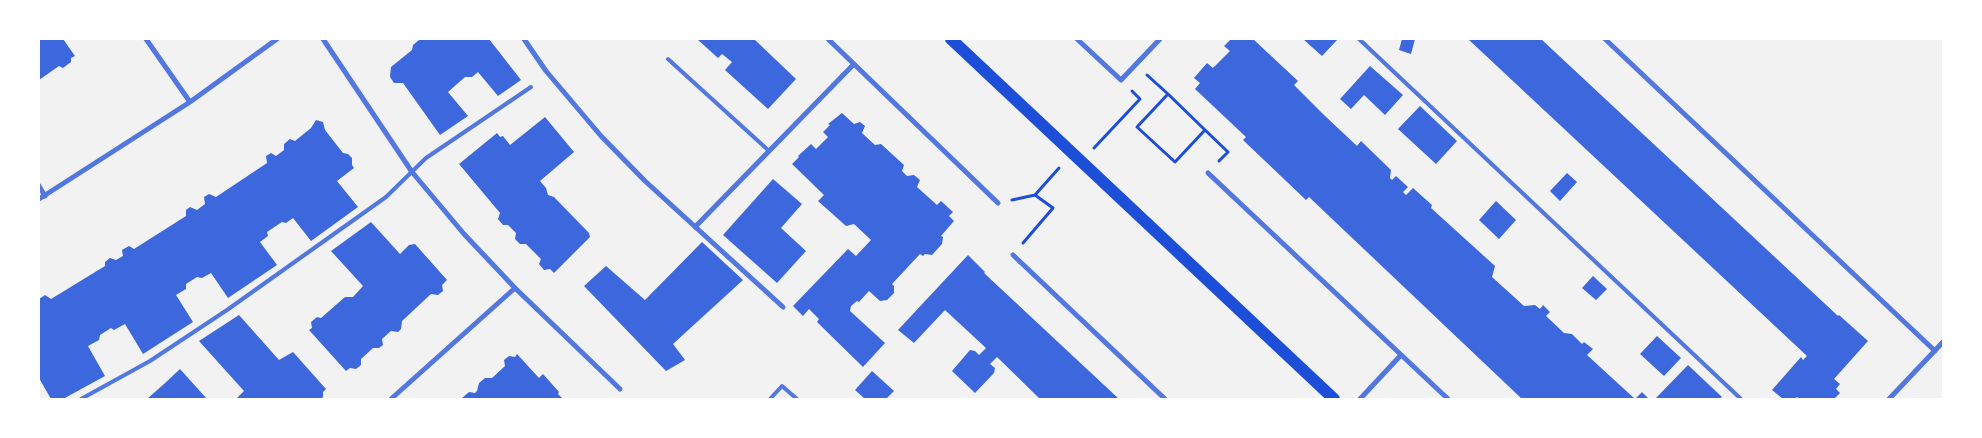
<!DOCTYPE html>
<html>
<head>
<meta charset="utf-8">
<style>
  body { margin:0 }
  #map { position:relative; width:1982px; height:438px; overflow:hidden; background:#f2f2f2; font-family:Lato,sans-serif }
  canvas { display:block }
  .frame { position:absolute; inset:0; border:40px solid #fff; pointer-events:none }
</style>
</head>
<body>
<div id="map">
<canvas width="1982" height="438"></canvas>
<div class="frame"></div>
</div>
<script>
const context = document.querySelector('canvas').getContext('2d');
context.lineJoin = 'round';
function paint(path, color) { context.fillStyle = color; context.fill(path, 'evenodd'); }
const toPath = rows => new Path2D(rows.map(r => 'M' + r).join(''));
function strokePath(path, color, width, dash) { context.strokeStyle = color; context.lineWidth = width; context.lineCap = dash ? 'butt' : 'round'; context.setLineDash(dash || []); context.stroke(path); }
paint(toPath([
  [39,39,63,39,75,56,71,58,71,62,63,68,59,66,39,80],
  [426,39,489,39,521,80,498,96,478,72,472,77,465,77,448,92,468,116,440,135,403,83,394,83,390,77,391,67,412,50,413,45,419,40],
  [697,39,754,39,796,79,768,109,725,70,732,62,722,54,718,58],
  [1231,39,1253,39,1298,81,1294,85,1324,115,1357,146,1361,141,1391,170,1390,178,1392,180,1396,176,1408,187,1403,192,1406,195,1413,188,1432,205,1431,208,1495,266,1492,277,1524,306,1535,305,1540,309,1543,305,1550,312,1546,316,1564,333,1572,334,1582,344,1584,342,1593,349,1587,355,1635,399,1642,392,1649,399,1522,399,1309,197,1306,200,1243,140,1246,137,1195,89,1200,83,1194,78,1207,63,1213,68,1230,51,1224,46],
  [1303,39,1338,39,1322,56],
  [1402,39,1415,39,1411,54,1399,50],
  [1468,39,1541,39,1838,316,1839,315,1868,341,1834,379,1840,384,1836,389,1840,393,1834,399,1800,399,1797,397,1795,399,1783,399,1772,390,1801,357,1803,360,1807,356],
  [1370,66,1403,95,1385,115,1364,95,1351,109,1340,99],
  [1420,106,1457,141,1436,164,1398,129],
  [842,113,854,124,860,122,865,126,862,133,875,145,881,144,904,165,902,171,907,176,914,175,920,180,917,187,937,205,941,201,953,212,949,216,954,221,941,236,943,237,942,244,932,255,925,254,923,256,920,254,892,284,894,286,894,293,887,300,880,301,869,291,859,302,857,301,851,306,850,311,885,343,863,367,817,322,819,319,809,309,803,316,793,306,848,249,856,256,871,240,854,224,846,226,818,201,824,195,792,164,799,157,798,156,811,144,816,149,828,137,823,132,830,125,828,124],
  [545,117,574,152,540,181,546,188,548,195,554,197,589,233,590,237,554,273,550,269,544,270,539,264,541,259,526,244,520,244,515,239,516,233,508,225,503,225,498,219,500,213,459,164,497,133,500,137,503,136,510,145],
  [316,120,323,122,325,130,343,153,348,154,352,158,352,165,354,168,337,181,358,207,311,241,293,218,286,223,282,222,267,232,268,236,260,242,277,265,228,298,211,273,202,278,197,277,186,284,186,289,176,295,193,322,143,354,125,324,114,330,111,328,100,335,99,340,88,346,105,376,63,399,51,399,39,378,39,299,45,295,51,299,105,266,105,262,110,258,116,260,123,256,122,250,129,246,134,249,186,216,186,210,190,207,197,210,205,204,204,197,209,194,216,197,267,163,266,156,271,153,276,156,284,150,284,144,290,139,295,141,311,128],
  [1567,173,1577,182,1560,201,1550,191],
  [773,179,802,204,781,228,806,251,777,283,723,235],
  [1496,201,1516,220,1499,239,1479,220],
  [371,222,400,254,409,245,415,244,447,280,442,285,443,291,438,295,431,294,402,321,401,329,398,332,391,331,382,339,383,345,379,348,373,348,361,359,361,365,356,369,350,368,346,371,309,330,312,328,311,322,317,317,321,318,345,297,353,297,363,286,331,251],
  [702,242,743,280,673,344,685,360,666,371,584,286,606,266,645,300],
  [968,255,985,272,984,273,1119,399,1040,399,997,357,990,364,995,368,994,373,975,393,952,371,970,350,975,351,979,355,986,348,945,310,914,343,898,330],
  [1593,276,1607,289,1596,300,1582,288],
  [239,315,279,360,293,352,326,389,323,392,323,397,321,399,236,399,244,391,199,341],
  [1657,336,1681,358,1664,376,1640,354],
  [517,354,539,378,543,374,559,392,558,394,563,399,461,399,469,392,475,393,477,391,479,383,485,378,492,378,505,366,504,360,509,356,515,357],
  [1688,365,1722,397,1719,399,1681,399,1680,398,1678,399,1655,399],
  [180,369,207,399,147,399,164,384],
  [872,371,894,391,886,399,865,399,855,390]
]), '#3d67dc');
strokePath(toPath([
  [1147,75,1168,94,1137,127,1175,162,1205,130,1228,152,1219,161],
  [1168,94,1205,130],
  [1094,148,1140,99,1132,91],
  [1012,200,1035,195,1059,168],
  [1023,243,1053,208,1035,195]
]), '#1d4ed8', 3);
strokePath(toPath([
  [1359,39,1741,399],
  [668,59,768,150],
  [81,399,150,361,227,310,386,197,426,158,531,87],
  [770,399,782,386,797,399]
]), '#5277de', 4);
strokePath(toPath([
  [146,39,190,102],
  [323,39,412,172,464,234,515,288,620,389],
  [524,39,546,71,601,136,645,181,783,307],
  [828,39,998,203],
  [1077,39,1121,80,1160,39],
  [1605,39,1935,351],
  [1208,173,1448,399],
  [39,186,45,196],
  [39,199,190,102,277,39],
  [695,227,854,64],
  [1013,255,1165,399],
  [391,399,515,288],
  [1360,399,1401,355],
  [1889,399,1943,342]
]), '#5277de', 5);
strokePath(toPath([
  [951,39,1334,399]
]), '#1d4ed8', 12);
</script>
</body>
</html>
